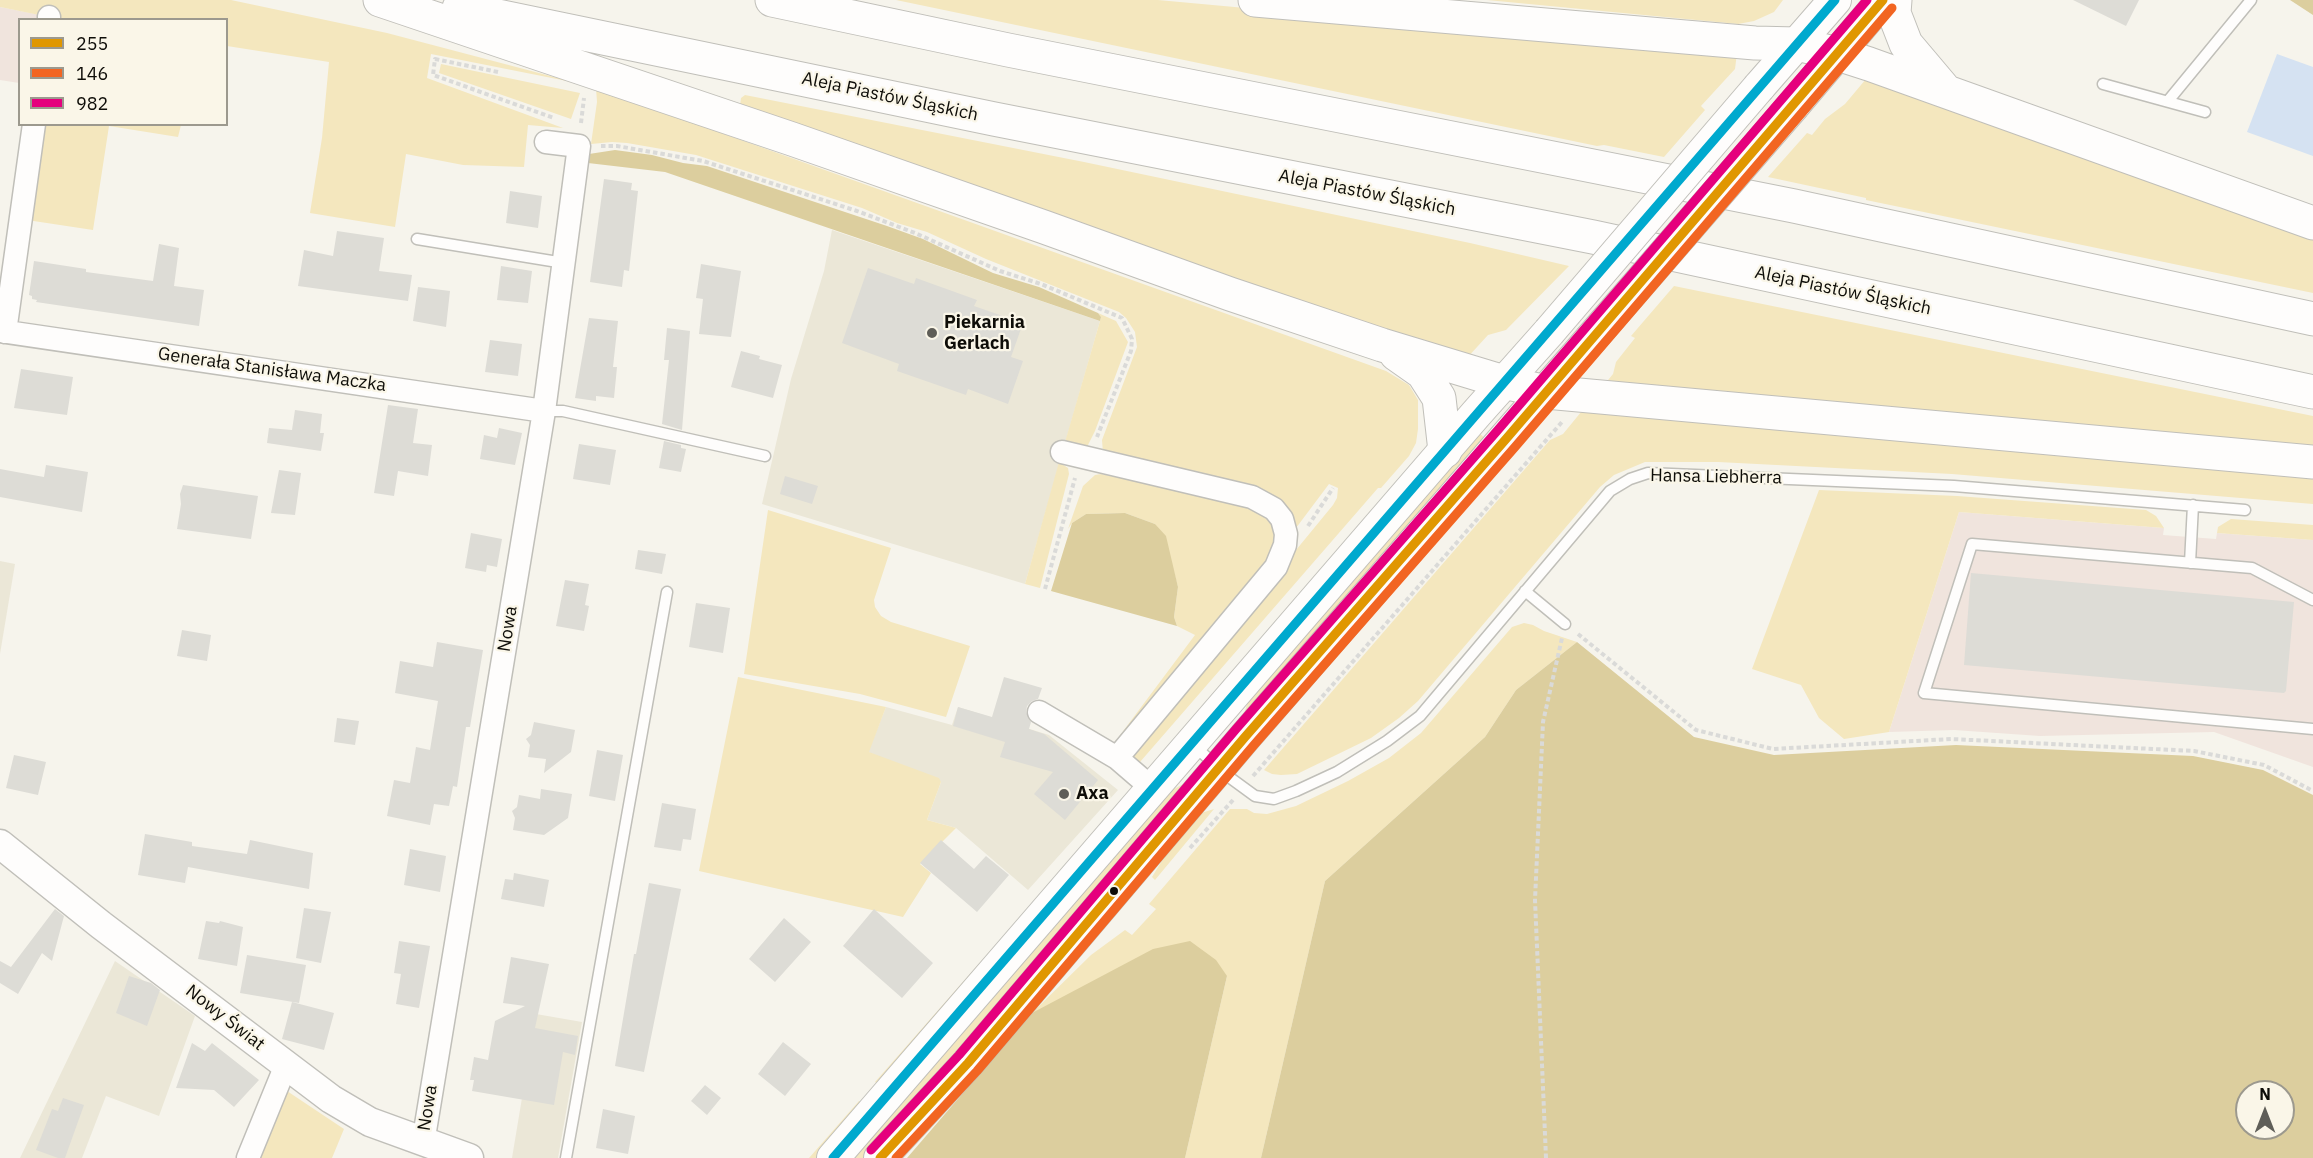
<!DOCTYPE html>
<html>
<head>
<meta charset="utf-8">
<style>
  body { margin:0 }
  #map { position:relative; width:2313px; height:1158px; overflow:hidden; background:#f6f4ec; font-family:"IBM Plex Sans",sans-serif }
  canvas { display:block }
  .legend { position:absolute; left:18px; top:18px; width:210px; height:108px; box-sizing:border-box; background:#faf6e8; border:2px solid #9c998e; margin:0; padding:8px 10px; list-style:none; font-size:18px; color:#0e0d08 }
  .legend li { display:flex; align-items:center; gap:12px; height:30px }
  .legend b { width:30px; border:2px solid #9c998e }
  .north { position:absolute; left:2235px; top:1080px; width:60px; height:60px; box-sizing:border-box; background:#faf6e8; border:2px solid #9c998e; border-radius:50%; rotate:0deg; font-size:16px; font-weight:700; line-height:24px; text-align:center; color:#0e0d08 }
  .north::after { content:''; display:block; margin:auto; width:21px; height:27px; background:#5f5e58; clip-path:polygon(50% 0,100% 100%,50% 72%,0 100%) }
</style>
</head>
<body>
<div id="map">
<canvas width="2313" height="1158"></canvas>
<ul class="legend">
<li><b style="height:8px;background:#e09701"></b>255</li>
<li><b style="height:8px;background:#f26522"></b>146</li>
<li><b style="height:8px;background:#e5007d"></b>982</li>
</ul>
<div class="north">N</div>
</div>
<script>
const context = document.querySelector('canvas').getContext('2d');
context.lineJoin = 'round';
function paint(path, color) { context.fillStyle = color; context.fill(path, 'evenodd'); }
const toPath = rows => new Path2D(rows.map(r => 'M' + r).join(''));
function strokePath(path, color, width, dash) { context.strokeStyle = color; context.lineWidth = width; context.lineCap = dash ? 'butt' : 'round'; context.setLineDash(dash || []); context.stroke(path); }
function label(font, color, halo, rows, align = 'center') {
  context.font = font + ' "IBM Plex Sans",sans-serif'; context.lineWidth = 4.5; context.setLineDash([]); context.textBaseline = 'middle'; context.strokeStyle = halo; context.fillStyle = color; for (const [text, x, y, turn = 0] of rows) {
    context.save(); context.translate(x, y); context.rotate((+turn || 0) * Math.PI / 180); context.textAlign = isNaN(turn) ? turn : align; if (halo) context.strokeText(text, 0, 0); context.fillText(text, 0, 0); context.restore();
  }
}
paint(toPath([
  [832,230,1100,321,1025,584,762,504,791,379,824,271],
  [0,561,15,564,0,654],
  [886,707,952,725,958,707,1049,735,1118,790,1028,890,956,828,927,820,941,782,868,752],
  [115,961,195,1016,159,1116,106,1096,82,1158,20,1158],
  [536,1014,582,1022,558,1158,512,1158]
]), '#ebe7d7');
paint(toPath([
  [0,7,41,15,40,19,20,20,19,83,0,80],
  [1959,512,2164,528,2163,535,2216,539,2217,533,2313,540,2313,767,2214,732,2040,736,1954,730,1889,732]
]), '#f0e4dd');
paint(toPath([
  [0,0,231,0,387,33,577,83,431,54,427,78,563,128,528,125,524,167,463,165,406,154,395,227,310,213,322,138,329,62,227,46,226,20,54,19,54,18,0,7],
  [896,0,1158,0,1737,53,1735,69,1701,106,1705,110,1664,157,1604,145,1597,146],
  [1487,0,1783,0,1774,12,1754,21,1738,24],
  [441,64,580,93,571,119,439,73],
  [1866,79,2313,239,2313,293,1866,200,1866,198,1768,177,1807,133,1812,135,1825,119,1845,104],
  [596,88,1386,371,1409,385,1418,400,1418,429,1416,443,1409,456,1381,488,1378,488,1140,762,1133,762,1132,757,1135,746,1333,505,1337,498,1338,488,1329,484,1296,528,1292,516,1103,453,1102,440,1137,347,1135,332,1126,318,1119,312,986,259,927,232,897,223,862,208,696,155,627,143,612,142,591,144,597,102],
  [745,95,1084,162,1470,243,1569,266,1506,330,1488,335,1467,358,744,109,740,106,741,98],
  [40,125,181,125,178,137,109,126,93,230,27,220],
  [1674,286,2313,416,2313,449,1604,385,1613,374,1616,362,1635,338,1631,336],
  [1098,313,1116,321,1128,342,1095,431,1087,447,1065,442,1100,321,1101,317],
  [1586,406,2313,472,2313,504,1952,474,1718,462,1645,462,1614,475,1600,487,1418,701,1399,718,1371,738,1297,774,1281,775,1272,774,1264,770,1550,440,1563,434],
  [1478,432,1487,440,1243,717,1250,695],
  [1059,462,1068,468,1069,474,1040,588,1025,584],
  [1101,474,1248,504,1272,521,1274,531,1274,548,1271,558,1119,747,1112,746,1195,635,1177,626,1174,617,1178,587,1171,561,1155,524,1125,513,1086,514,1072,523,1068,529,1083,486,1095,475],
  [1819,490,1957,496,2146,510,2156,516,2164,528,1959,512,1889,732,1844,739,1819,718,1801,685,1752,669],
  [768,510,891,548,874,600,875,607,881,616,891,622,970,646,946,717,860,694,744,674],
  [2231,519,2313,525,2313,540,2217,533,2218,527],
  [1524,623,1533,625,1544,631,1577,642,1516,690,1485,737,1325,881,1261,1158,1185,1158,1227,976,1032,1013,1091,955,1125,930,1132,935,1156,909,1149,904,1230,809,1247,809,1254,813,1267,814,1296,806,1348,781,1389,758,1421,733,1512,627],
  [738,677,886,707,869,752,939,778,941,782,927,820,956,828,920,864,931,873,903,917,699,871],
  [1185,783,1187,785,864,1158,848,1158,1163,795],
  [1214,809,1155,880,1152,877,1174,841,1195,815],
  [991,950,993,957,880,1086,875,1082],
  [284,1089,344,1129,332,1158,256,1158],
  [859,1101,864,1105,818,1158,809,1158]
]), '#f4e7be');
paint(toPath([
  [2290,0,2313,0,2313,15],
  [615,150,652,155,683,163,707,166,887,226,923,239,993,273,1039,287,1098,313,1101,317,1100,321,665,172,588,163,589,154],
  [1125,513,1155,524,1166,536,1178,587,1174,617,1177,626,1051,591,1072,523,1086,514],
  [1577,642,1694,737,1774,755,1956,745,2193,756,2263,770,2313,795,2313,1158,1261,1158,1325,881,1485,737,1516,690],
  [2247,1092,2283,1092,2283,1128,2247,1128],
  [1190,941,1216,960,1227,976,1185,1158,907,1158,1032,1013,1153,949]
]), '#dcce9e');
paint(toPath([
  [2277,54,2313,67,2313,156,2247,132]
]), '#d5e2f2');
paint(toPath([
  [2073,0,2139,0,2126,26],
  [604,179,632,183,631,190,638,191,629,271,624,270,622,287,590,282],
  [510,191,542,196,538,228,506,223],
  [337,231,384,238,379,271,412,275,408,301,298,286,304,250,333,256],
  [159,244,179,248,174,286,204,290,199,326,36,302,37,300,32,299,32,296,29,295,34,261,86,269,86,272,153,281],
  [701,264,741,271,731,337,699,334,703,299,696,298],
  [501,266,532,271,528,303,497,300],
  [868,268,914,284,916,278,977,300,974,306,1023,323,1011,357,1023,361,1008,404,968,389,966,395,897,371,899,364,842,343],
  [418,287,450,291,446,327,413,321],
  [589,318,618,321,613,367,617,367,614,398,596,396,596,401,575,398],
  [667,328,690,331,682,430,662,424,669,360,664,360],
  [490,340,522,344,518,376,485,372],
  [741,351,760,356,759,359,782,365,773,398,731,387],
  [21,369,73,377,67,415,14,408],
  [388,405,418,409,413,443,432,445,428,476,398,471,394,496,374,493],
  [295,410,322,414,320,433,324,433,321,451,267,443,269,428,292,430],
  [499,428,522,433,515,465,480,459,484,435,497,438],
  [664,441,681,445,681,448,686,449,681,472,659,468],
  [579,444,616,450,610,485,573,479],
  [46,465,88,472,82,512,0,497,0,469,44,477],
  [279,470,301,473,295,515,271,513],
  [785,476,818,486,812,504,780,494],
  [183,485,258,496,251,539,177,529,181,504,180,494],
  [471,533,502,539,497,567,487,565,486,572,465,568],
  [638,550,666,554,662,574,635,569],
  [1971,573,2294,602,2286,691,2284,693,2260,691,1964,665],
  [565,580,589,584,585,605,589,606,584,631,556,626],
  [696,603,730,608,723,653,689,647],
  [182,630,211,635,207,661,177,656],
  [437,642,483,650,470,727,466,727,457,787,453,786,449,806,434,804,430,825,387,816,394,780,410,783,416,747,430,750,438,701,395,693,400,661,433,667],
  [1004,677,1042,688,1038,699,1032,701,1027,706,1026,712,1031,722,1029,729,1044,734,1098,780,1065,820,1034,794,1053,772,1000,757,1005,742,953,726,958,707,992,717],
  [337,718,359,721,355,745,334,742],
  [534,722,575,730,571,752,544,773,546,759,528,757,530,745,526,739,531,735],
  [597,750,623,755,615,801,589,796],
  [14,755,46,762,38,795,6,788],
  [541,789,572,794,568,818,544,835,513,830,515,818,512,811,517,807,519,795,540,799],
  [662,803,696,809,691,840,683,839,681,851,654,847],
  [145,834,192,842,192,846,247,854,250,840,313,853,309,889,188,867,185,883,138,875],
  [941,840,974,869,986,856,1009,875,977,912,920,863],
  [410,849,446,856,440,892,404,885],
  [514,873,549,880,544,907,501,899,505,879,513,880],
  [649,883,681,889,644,1072,615,1066,634,954,636,954],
  [304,908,331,912,321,963,296,958],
  [55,909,64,916,52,961,42,953,18,994,0,983,0,961,11,967],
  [874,909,933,963,902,998,843,946],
  [784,918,811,942,775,982,749,959],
  [206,921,219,923,220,921,243,927,237,966,198,959],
  [399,941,430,946,419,1008,396,1004,401,974,394,973],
  [247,955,306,965,299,1003,240,993],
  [511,957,549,964,535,1028,578,1036,575,1055,563,1052,554,1105,472,1091,474,1080,470,1080,474,1057,488,1060,495,1021,525,1006,503,1003],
  [129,976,151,983,160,990,147,1026,116,1013],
  [292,1002,334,1013,324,1050,282,1039],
  [783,1042,811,1064,785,1096,758,1074],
  [192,1043,205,1051,212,1043,259,1080,234,1107,214,1090,176,1088],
  [705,1085,721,1098,707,1115,691,1101],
  [63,1098,84,1105,65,1158,58,1158,36,1150,52,1109,58,1111],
  [603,1109,635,1116,628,1154,596,1148]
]), '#dddcd6');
const service = toPath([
  [2103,84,2205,112],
  [2168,101,2251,0],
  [417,239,564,263],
  [544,411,563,411,765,456],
  [2190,563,2193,505],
  [1525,591,1565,624],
  [2313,600,2252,568,1972,544,1924,693,2313,729],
  [1192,744,1229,777,1255,796,1274,799,1296,791,1337,772,1387,741,1420,716,1610,491,1630,479,1648,473,1954,486,2245,510],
  [566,1158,667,592]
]);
const minor = toPath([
  [49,20,49,17],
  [0,331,544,411],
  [5,332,34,124],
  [1062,452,1252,497,1274,509,1282,519,1286,534,1285,545,1276,567,1117,758],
  [1039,712,1117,758,1153,789],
  [423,1143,544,411,579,146,546,142],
  [248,1158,286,1065]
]);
const tertiary = toPath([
  [0,844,101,925,331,1099,370,1122,469,1158]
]);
const secondary = toPath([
  [1759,87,1835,0],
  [1794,105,1883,0],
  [833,1158,1476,414,1549,332],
  [880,1158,968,1063,1245,737,1590,340]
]);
const motorway = toPath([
  [380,0,792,139,1044,227,1230,294,1382,345,1504,382,1546,392,2313,462],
  [772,0,1008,50,1794,206,2313,319],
  [1255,0,1755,43,1797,44,1838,54,1869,64,2313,223],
  [1895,0,1894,13,1906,44,1944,89],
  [459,8,994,119,1593,237,2313,392],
  [1396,354,1423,373,1439,398,1445,451]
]);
strokePath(service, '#c0bfb9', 13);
strokePath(minor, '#c0bfb9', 25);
strokePath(tertiary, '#c0bfb9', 31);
strokePath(secondary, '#c0bfb9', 34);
strokePath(motorway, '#c0bfb9', 35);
strokePath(toPath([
  [498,72,435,59,433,75,554,118],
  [581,123,584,98],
  [601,146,617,146,703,161,857,211,915,233,1000,271,1041,284,1122,318,1132,339,1131,351,1097,437],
  [1308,526,1333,488],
  [1045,589,1075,478],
  [1578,634,1696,730,1773,749,1951,739,2194,751,2264,765,2313,791],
  [1253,776,1562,422],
  [1190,848,1233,800],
  [1546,1158,1535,900,1543,722,1562,638]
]), '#dadad8', 4, [4.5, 3]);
strokePath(service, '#fefdfc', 10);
strokePath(minor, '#fefdfc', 22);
strokePath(tertiary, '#fefdfc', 28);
strokePath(secondary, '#fefdfc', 32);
strokePath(motorway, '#fefdfc', 33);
const secondaryBridge = toPath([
  [1549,332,1759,87],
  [1590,340,1794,105]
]);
strokePath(secondaryBridge, '#c0bfb9', 34, []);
strokePath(secondaryBridge, '#fefdfc', 32);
strokePath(toPath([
  [880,1158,968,1063,1245,737,1506,439,1883,0]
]), '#e09701', 9);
strokePath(toPath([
  [896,1158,977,1071,1254,745,1515,447,1892,8]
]), '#f26522', 9);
strokePath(toPath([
  [871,1150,959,1055,1236,729,1497,431,1867,0]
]), '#e5007d', 9);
strokePath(toPath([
  [833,1158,1835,0]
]), '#00a9ce', 9);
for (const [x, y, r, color] of [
  [932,333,6,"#5f5e58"],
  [1064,794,6,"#5f5e58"],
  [1114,891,5,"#0e0d08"]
]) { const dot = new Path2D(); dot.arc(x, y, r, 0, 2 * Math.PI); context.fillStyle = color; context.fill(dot); strokePath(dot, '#faf6e8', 2); }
label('18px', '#0e0d08', '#faf6e8', [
  ["Aleja Piastów Śląskich",890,97,12],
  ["Aleja Piastów Śląskich",1367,193,11],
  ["Aleja Piastów Śląskich",1843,291,12],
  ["Generała Stanisława Maczka",272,370,8],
  ["Hansa Liebherra",1716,477,1],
  ["Nowa",508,629,-81],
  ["Nowy Świat",225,1018,38],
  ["Nowa",428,1108,-81]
]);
label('bold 18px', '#0e0d08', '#faf6e8', [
  ["Piekarnia",944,323],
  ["Gerlach",944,344],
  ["Axa",1076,794]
], 'left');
</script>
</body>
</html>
